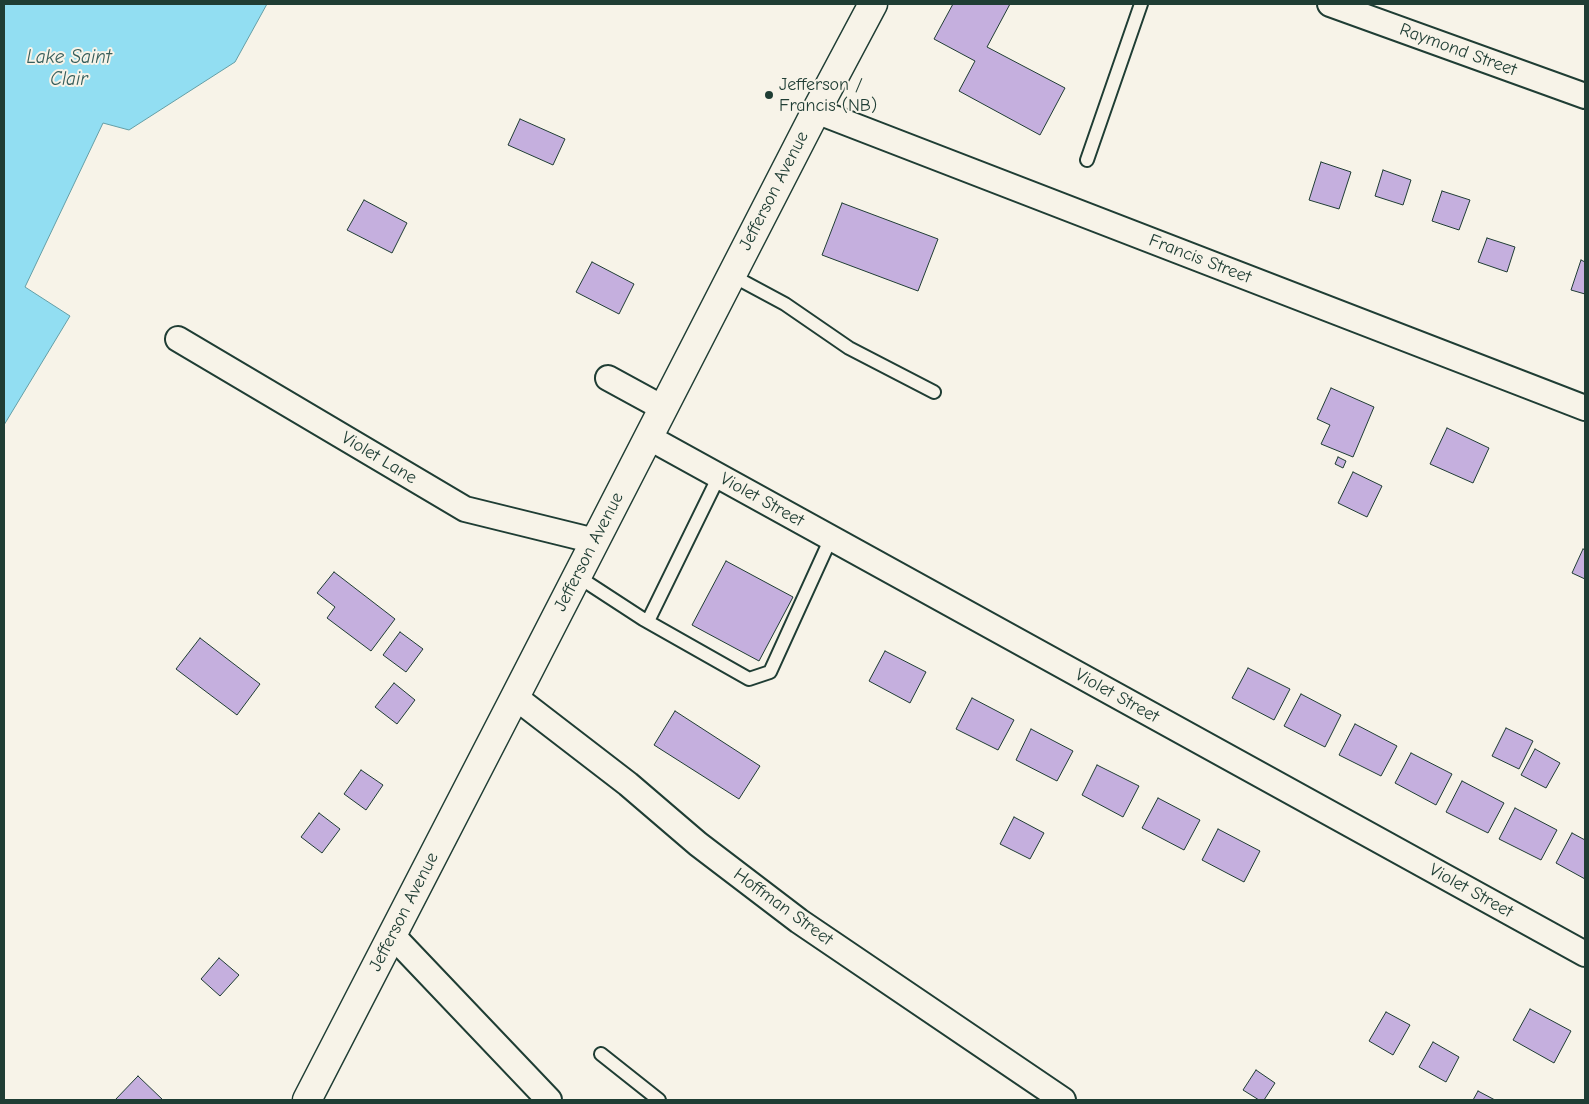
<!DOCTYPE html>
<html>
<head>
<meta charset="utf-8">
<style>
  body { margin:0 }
  #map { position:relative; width:1589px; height:1104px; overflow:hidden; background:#f7f3e8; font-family:"Comic Neue",sans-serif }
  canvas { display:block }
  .frame { position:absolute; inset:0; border:5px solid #1f3d34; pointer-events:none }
</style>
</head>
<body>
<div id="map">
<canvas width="1589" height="1104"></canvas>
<div class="frame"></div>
</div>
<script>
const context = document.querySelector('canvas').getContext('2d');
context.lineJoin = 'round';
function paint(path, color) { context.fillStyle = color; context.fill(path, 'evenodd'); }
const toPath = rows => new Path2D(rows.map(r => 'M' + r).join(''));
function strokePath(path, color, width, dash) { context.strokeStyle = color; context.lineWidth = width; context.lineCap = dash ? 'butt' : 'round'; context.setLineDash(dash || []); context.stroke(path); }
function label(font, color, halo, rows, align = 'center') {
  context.font = font + ' "Comic Neue",sans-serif'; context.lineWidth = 4; context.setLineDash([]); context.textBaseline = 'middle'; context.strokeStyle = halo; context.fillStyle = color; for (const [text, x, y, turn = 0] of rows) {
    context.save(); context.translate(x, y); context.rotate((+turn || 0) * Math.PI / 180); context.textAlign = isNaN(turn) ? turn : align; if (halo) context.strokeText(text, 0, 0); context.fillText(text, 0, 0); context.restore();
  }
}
const water = toPath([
  [4,4,267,4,235,62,129,130,103,123,25,287,70,316,4,425,4,4]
]);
paint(water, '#92def2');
strokePath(water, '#649ea6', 1);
const building = toPath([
  [953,4,1010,4,987,47,1065,88,1040,135,959,91,975,61,934,39,953,4],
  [520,119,565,139,553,165,508,145,520,119],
  [1321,162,1351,172,1339,209,1309,200,1321,162],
  [1383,170,1411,180,1403,205,1375,196,1383,170],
  [1442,191,1470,200,1459,230,1432,221,1442,191],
  [364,200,407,223,392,253,347,230,364,200],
  [842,203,938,239,918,291,822,255,842,203],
  [1487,238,1515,247,1507,272,1478,262,1487,238],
  [1581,260,1585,262,1585,294,1571,290,1581,260],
  [592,262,634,284,619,314,576,292,592,262],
  [1331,388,1374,407,1353,457,1321,444,1330,425,1317,419,1331,388],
  [1447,428,1489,448,1473,483,1430,464,1447,428],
  [1338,457,1346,461,1343,468,1335,464,1338,457],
  [1353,472,1382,486,1367,517,1338,503,1353,472],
  [1583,549,1585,550,1585,579,1572,573,1583,549],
  [726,561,793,597,759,661,692,625,726,561],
  [334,572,395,619,371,651,327,618,335,607,317,593,334,572],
  [400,632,423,649,406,672,383,655,400,632],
  [200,638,260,684,237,715,176,669,200,638],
  [885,651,926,672,910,703,869,681,885,651],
  [1248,668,1290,689,1274,720,1232,698,1248,668],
  [394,683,415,700,397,724,375,707,394,683],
  [1301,694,1341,715,1325,747,1284,726,1301,694],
  [972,698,1014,720,998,750,956,729,972,698],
  [675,711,760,766,739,799,654,745,675,711],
  [1355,724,1397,746,1381,776,1339,755,1355,724],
  [1506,728,1533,741,1519,769,1492,756,1506,728],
  [1031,729,1073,751,1057,781,1016,760,1031,729],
  [1535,749,1560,763,1546,788,1521,775,1535,749],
  [1411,753,1452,774,1436,805,1395,783,1411,753],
  [1097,765,1139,786,1123,817,1082,795,1097,765],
  [361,770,383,785,366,810,344,794,361,770],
  [1462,781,1504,803,1488,833,1446,812,1462,781],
  [1158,798,1200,820,1184,850,1142,828,1158,798],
  [1515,808,1557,830,1541,860,1499,839,1515,808],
  [319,813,340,829,322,853,301,837,319,813],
  [1014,817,1044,833,1030,859,1000,844,1014,817],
  [1218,829,1260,851,1244,882,1202,860,1218,829],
  [1572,833,1585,840,1585,879,1556,863,1572,833],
  [219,958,239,975,220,996,201,979,219,958],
  [1530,1009,1571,1031,1554,1063,1513,1040,1530,1009],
  [1386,1012,1410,1025,1393,1055,1369,1041,1386,1012],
  [1433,1042,1459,1057,1446,1082,1419,1067,1433,1042],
  [1256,1070,1275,1083,1264,1100,1259,1100,1243,1090,1256,1070],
  [138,1076,163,1100,115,1100,138,1076],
  [1478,1091,1495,1100,1473,1100,1478,1091]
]);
paint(building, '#c5afde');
strokePath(building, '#1f3d34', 1);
const lane = toPath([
  [1087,160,1141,4],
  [731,275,785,304,849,348,934,392],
  [577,576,643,619,749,679,770,672,831,538],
  [648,621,719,476],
  [601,1054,659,1100]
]);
const street = toPath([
  [1330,4,1585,96],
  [816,111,1585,408],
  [178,339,465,509,595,541],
  [608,378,663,408],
  [648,437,1585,954],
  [515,697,628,784,698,844,799,921,1063,1100],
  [392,935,549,1100]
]);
const secondary = toPath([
  [307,1100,515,697,816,111,873,4]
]);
strokePath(lane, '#1f3d34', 16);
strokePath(street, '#1f3d34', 28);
strokePath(secondary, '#1f3d34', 31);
strokePath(lane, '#f7f3e8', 12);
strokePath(street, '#f7f3e8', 24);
strokePath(secondary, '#f7f3e8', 28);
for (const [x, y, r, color] of [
  [769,95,5,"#1f3d34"]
]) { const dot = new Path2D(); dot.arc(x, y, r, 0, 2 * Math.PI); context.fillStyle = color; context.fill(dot); strokePath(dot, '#f7f3e8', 2); }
label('18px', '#1f3d34', '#f7f3e8', [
  ["Raymond Street",1458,50,20],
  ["Jefferson Avenue",774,191,-63],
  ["Francis Street",1200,259,21],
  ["Violet Lane",379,458,31],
  ["Violet Street",762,500,29],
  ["Jefferson Avenue",589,552,-63],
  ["Violet Street",1117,696,29],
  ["Violet Street",1471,891,29],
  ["Hoffman Street",783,907,36],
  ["Jefferson Avenue",404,912,-63]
]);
label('18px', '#1f3d34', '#f7f3e8', [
  ["Jefferson /",779,85],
  ["Francis (NB)",779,106]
], 'left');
label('italic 19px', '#365d5a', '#f7f3e8', [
  ["Lake Saint",69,58],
  ["Clair",69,80]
]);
</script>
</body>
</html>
